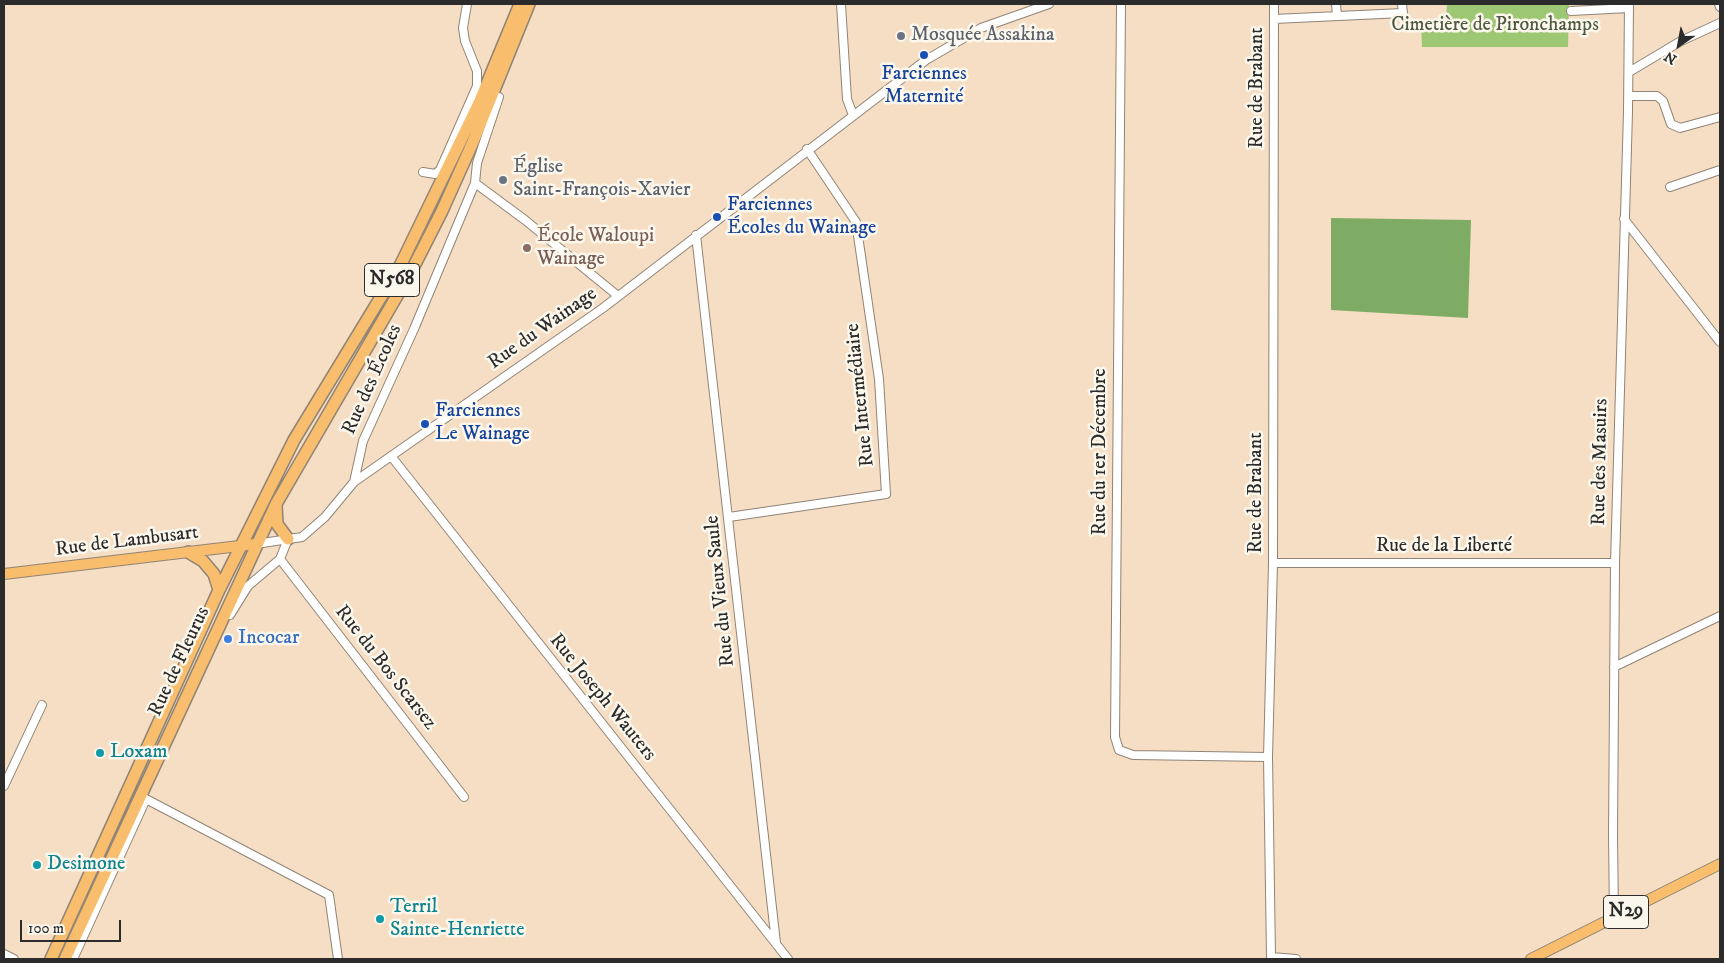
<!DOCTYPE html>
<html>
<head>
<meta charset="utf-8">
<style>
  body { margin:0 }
  #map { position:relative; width:1724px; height:963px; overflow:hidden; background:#f5dec3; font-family:"IM FELL DW Pica",serif }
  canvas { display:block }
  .frame { position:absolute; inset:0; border:5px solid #2b2b2b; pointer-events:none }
  .north { position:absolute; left:1654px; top:20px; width:50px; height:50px; -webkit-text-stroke:4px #fbf7ec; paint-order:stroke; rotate:213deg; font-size:14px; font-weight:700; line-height:20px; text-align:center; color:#2b2b2b }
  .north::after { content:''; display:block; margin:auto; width:18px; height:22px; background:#2b2b2b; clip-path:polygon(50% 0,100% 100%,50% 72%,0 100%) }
  .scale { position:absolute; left:20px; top:920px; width:101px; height:22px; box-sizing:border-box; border:2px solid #2b2b2b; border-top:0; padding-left:6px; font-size:15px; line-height:18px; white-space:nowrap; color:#2b2b2b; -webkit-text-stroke:4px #fbf7ec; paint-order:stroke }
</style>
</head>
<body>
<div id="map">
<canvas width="1724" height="963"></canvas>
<div class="frame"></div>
<div class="north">N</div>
<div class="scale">100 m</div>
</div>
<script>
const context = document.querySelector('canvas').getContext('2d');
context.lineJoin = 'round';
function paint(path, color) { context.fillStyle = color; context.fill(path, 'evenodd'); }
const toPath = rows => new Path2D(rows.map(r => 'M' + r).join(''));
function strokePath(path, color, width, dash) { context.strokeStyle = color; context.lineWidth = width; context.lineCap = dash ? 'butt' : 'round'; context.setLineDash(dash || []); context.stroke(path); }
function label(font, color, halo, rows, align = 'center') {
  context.font = font + ' "IM FELL DW Pica",serif'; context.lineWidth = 5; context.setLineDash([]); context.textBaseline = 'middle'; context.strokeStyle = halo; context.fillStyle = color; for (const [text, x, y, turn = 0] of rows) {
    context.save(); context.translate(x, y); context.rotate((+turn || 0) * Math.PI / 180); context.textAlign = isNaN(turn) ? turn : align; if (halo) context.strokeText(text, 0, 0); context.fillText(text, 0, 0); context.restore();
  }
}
paint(toPath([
  [1447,4,1569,4,1568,47,1422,47,1421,20,1446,20]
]), '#9ec773');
paint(toPath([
  [1331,218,1471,220,1468,318,1331,310]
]), '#7eac65');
const minor = toPath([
  [841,4,847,99,853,115],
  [1121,4,1115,737,1119,750,1133,755,1268,757],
  [1274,4,1273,563,1268,757,1271,957,1296,959],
  [1336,4,1337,16],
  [1719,4,1720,7],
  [1571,11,1629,8],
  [1274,19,1403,13,1402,4],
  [1629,72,1681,41,1720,23],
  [1629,96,1657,96,1663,101,1671,124,1680,128,1720,117],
  [423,172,435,174,440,170,477,86,477,71,465,41,463,28,467,4],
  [475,183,525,220,618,296],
  [1670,187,1720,170],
  [1624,219,1720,342],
  [696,235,776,943],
  [391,456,788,959],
  [354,482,363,441,414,329,475,183,477,163,499,97],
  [729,517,886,494,879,379,856,222,807,149],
  [256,544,302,537,325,517,354,482,603,308,926,60,981,28,1049,4],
  [280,559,464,797],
  [1273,563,1615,563],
  [230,615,248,586,280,559,288,539],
  [1614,667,1720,616],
  [4,786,42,705],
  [1614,917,1613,835,1615,563,1628,112,1629,4],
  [4,954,14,959],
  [73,959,146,799,329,895,338,959]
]);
const major = toPath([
  [4,574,256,544],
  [1531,959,1720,864]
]);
const highway = toPath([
  [276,505,277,524,288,539],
  [188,552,203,561,214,574,219,590],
  [51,959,219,590,294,440,401,264,479,103,520,4],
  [65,959,276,504,412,270,442,211,473,142,529,4]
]);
strokePath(minor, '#908477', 10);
strokePath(major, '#908477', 12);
strokePath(highway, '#908477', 14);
strokePath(minor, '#fff', 8);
strokePath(major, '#f9be6d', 10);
strokePath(highway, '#f9be6d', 11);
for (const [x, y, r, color] of [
  [901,36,5,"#6b7280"],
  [924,55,5,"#1a4fb4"],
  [503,180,5,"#6b7280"],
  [717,217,5,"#1a4fb4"],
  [527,248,5,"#8d6e63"],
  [425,424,5,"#1a4fb4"],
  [228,639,5,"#3f7fe0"],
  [100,753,5,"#0f9aa8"],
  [37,865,5,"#0f9aa8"],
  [380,919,5,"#0f9aa8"]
]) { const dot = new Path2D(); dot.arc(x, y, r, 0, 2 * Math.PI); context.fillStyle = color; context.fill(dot); strokePath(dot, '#fbf7ec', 2); }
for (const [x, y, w] of [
  [392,280,55],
  [1626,912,45]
]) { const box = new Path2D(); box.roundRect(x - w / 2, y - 16.5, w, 33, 4); context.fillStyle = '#fbf7ec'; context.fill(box); strokePath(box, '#2b2b2b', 1); }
label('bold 19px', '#2b2b2b', null, [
  ["N568",392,280],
  ["N29",1626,912]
]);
label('20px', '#4e5a41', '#fbf7ec', [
  ["Cimetière de Pironchamps",1495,26]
]);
label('20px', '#5b616d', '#fbf7ec', [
  ["Mosquée Assakina",911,36],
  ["Église",513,168],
  ["Saint-François-Xavier",513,191]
], 'left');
label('20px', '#164399', '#fbf7ec', [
  ["Farciennes",924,75,"center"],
  ["Maternité",924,98,"center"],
  ["Farciennes",727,206],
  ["Écoles du Wainage",727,229],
  ["Farciennes",435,412],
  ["Le Wainage",435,435]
], 'left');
label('20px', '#2b2b2b', '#fbf7ec', [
  ["Rue de Brabant",1258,88,-90],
  ["Rue du Wainage",543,329,-35],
  ["Rue des Écoles",373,380,-66],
  ["Rue Intermédiaire",861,395,-96],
  ["Rue du 1er Décembre",1101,452,-90],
  ["Rue des Masuirs",1601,462,-89],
  ["Rue de Brabant",1257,493,-90],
  ["Rue de Lambusart",127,542,-7],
  ["Rue de la Liberté",1444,547],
  ["Rue du Vieux Saule",721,591,-96],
  ["Rue de Fleurus",180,662,-65],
  ["Rue du Bos Scarsez",385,668,52],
  ["Rue Joseph Wauters",602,698,51]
]);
label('20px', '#785e54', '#fbf7ec', [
  ["École Waloupi",537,237],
  ["Wainage",537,260]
], 'left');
label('20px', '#366cbe', '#fbf7ec', [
  ["Incocar",238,639]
], 'left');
label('20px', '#0d838f', '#fbf7ec', [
  ["Loxam",110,753],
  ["Desimone",47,865],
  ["Terril",390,908],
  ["Sainte-Henriette",390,931]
], 'left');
</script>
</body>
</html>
